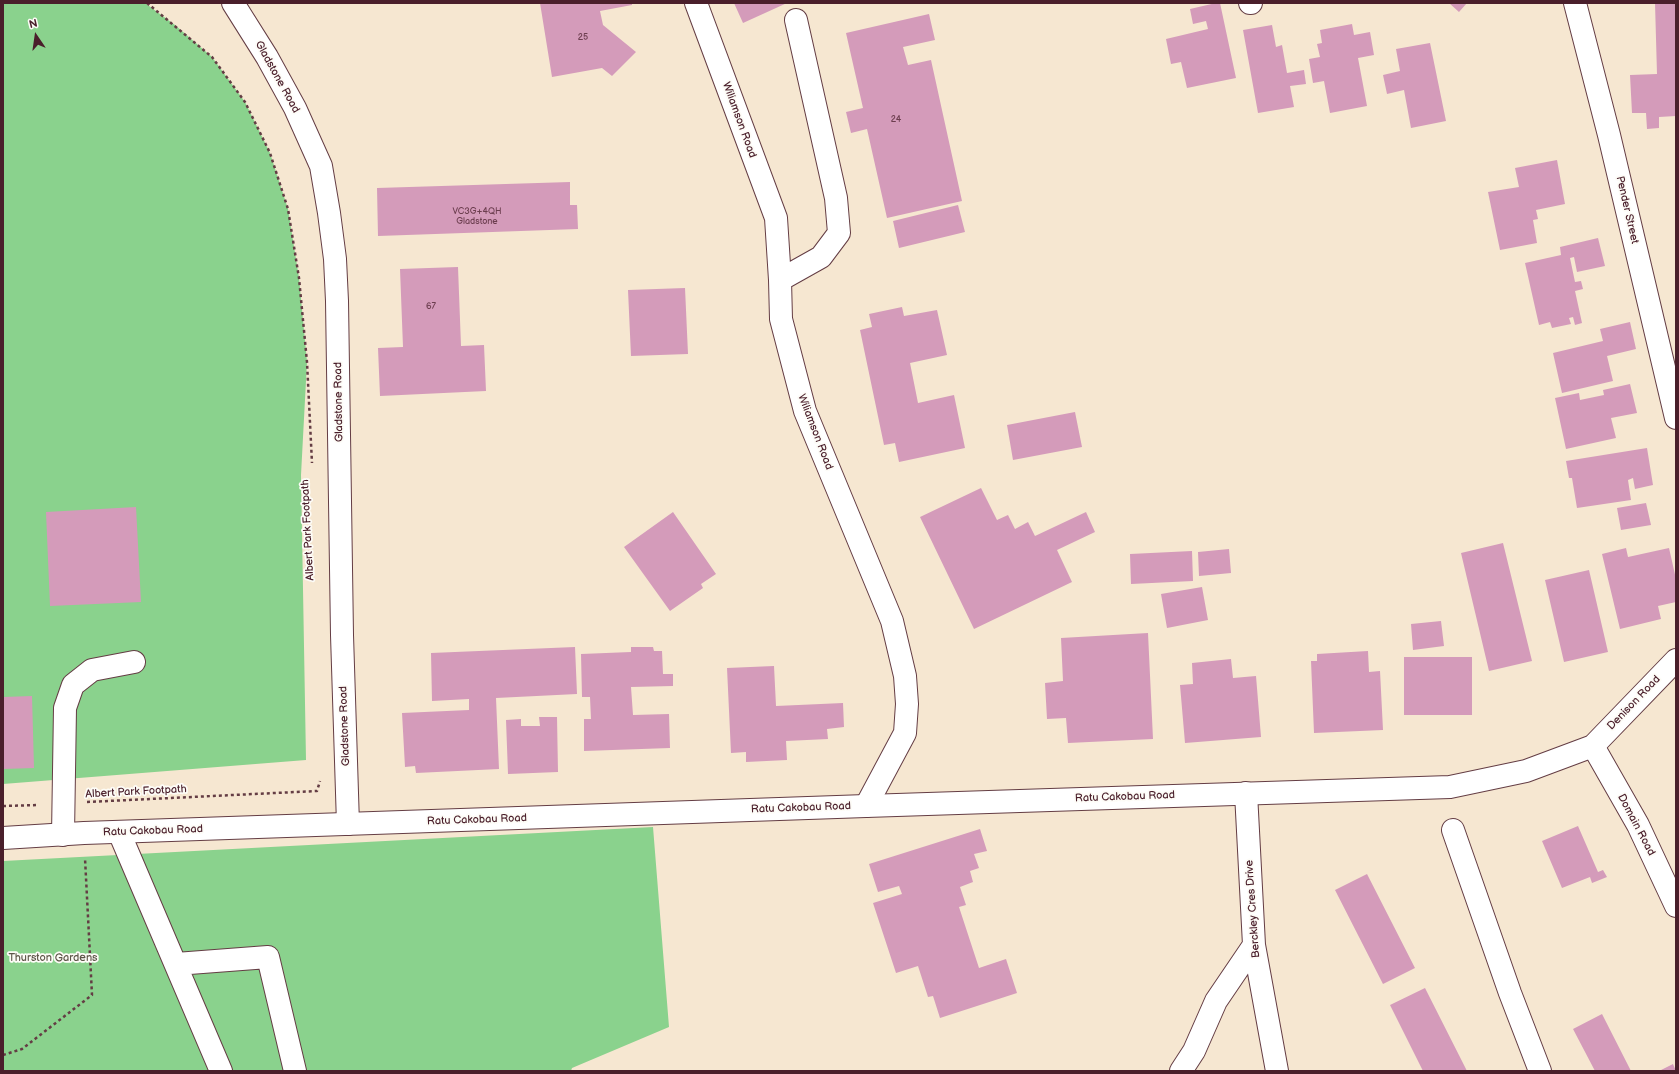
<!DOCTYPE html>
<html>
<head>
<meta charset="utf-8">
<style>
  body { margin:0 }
  #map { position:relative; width:1679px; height:1074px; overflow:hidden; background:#f6e7d1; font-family:"Balsamiq Sans",sans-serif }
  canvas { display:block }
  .frame { position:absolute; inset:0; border:4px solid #4a1f2b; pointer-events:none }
  .north { position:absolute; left:16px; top:16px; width:40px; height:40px; -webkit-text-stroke:3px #fdfcf7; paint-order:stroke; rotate:347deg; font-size:11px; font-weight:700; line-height:16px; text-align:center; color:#4a1f2b }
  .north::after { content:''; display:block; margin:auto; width:14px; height:18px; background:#4a1f2b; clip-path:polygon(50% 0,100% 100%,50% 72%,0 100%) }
</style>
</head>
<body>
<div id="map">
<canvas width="1679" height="1074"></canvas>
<div class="frame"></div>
<div class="north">N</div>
</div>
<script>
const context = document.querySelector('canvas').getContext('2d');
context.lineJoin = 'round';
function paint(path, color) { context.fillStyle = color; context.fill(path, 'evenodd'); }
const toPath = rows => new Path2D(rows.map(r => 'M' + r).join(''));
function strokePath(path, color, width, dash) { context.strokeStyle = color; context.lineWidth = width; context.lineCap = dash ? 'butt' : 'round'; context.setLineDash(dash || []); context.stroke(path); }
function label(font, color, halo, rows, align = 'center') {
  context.font = font + ' "Balsamiq Sans",sans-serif'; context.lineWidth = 3.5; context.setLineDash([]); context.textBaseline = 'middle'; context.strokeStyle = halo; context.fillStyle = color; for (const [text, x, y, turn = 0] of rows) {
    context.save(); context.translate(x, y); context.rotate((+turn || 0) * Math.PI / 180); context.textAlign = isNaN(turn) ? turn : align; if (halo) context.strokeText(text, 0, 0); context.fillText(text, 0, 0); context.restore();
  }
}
paint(toPath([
  [3,3,145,3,175,25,212,57,245,102,270,153,288,209,299,278,307,362,301,475,306,760,3,784],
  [653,827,669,1027,572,1068,571,1071,3,1071,3,861]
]), '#8ad28d');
paint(toPath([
  [540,3,632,3,632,5,600,11,603,25,636,52,612,76,602,68,552,77],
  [734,3,787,3,743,23],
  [1216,3,1220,3,1236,78,1187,88,1181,62,1171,64,1166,39,1208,29,1206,21,1193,24,1190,9],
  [1449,3,1467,3,1459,12],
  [1655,3,1676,3,1676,116,1659,117,1659,128,1647,129,1646,113,1632,113,1630,75,1657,74],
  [929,14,935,40,903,47,908,65,931,60,962,201,887,218,867,129,851,133,846,112,863,108,846,33],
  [1352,24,1354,35,1370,32,1374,55,1358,58,1367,106,1330,113,1324,81,1313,83,1309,59,1320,57,1317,44,1322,43,1320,30],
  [1272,25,1276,47,1282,45,1287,73,1304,70,1306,84,1290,86,1294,107,1258,113,1243,30],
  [1430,43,1446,121,1411,128,1404,90,1387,94,1383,75,1400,71,1396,49],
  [1557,160,1565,204,1536,210,1538,219,1533,220,1537,243,1500,250,1488,192,1519,187,1515,168],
  [570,182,570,205,577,205,578,229,378,236,377,188],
  [958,205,965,232,899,248,893,221],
  [1598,238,1605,266,1577,272,1574,257,1570,258,1575,282,1581,281,1583,289,1575,291,1582,323,1575,325,1573,317,1569,318,1571,324,1552,328,1550,322,1539,325,1525,263,1561,255,1560,247],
  [458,267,461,346,484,345,486,391,380,396,378,348,403,347,400,269],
  [685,288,688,354,631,356,628,290],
  [902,307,904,316,937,310,947,355,910,363,918,403,954,395,965,448,899,462,895,443,884,445,860,330,872,327,869,314],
  [1630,322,1636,349,1607,356,1613,381,1562,393,1553,353,1603,341,1600,329],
  [1630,384,1637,413,1611,418,1616,438,1566,449,1555,398,1579,393,1580,400,1604,395,1603,390],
  [1075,412,1082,447,1013,460,1007,425],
  [1647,448,1653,485,1635,489,1633,478,1628,480,1631,500,1577,508,1572,478,1569,478,1566,461],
  [981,488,997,520,1008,515,1015,529,1028,522,1035,536,1086,512,1095,532,1057,550,1072,582,974,629,920,517],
  [1646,503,1651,525,1621,530,1617,508],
  [136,507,141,602,50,606,46,512],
  [673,512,716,574,701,584,703,588,670,611,624,547],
  [1503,543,1532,661,1489,671,1461,553],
  [1626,548,1628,557,1669,548,1676,579,1676,602,1658,606,1661,619,1620,629,1602,554],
  [1229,549,1231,573,1199,576,1198,552],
  [1192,551,1193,581,1131,584,1130,554],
  [1589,570,1608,652,1564,662,1545,580],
  [1202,587,1208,620,1167,628,1161,594],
  [1441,621,1444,646,1413,650,1411,624],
  [1148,633,1153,739,1068,743,1066,718,1047,719,1045,683,1063,681,1061,638],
  [575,647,577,694,496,698,499,769,416,773,415,766,405,767,402,713,469,710,469,699,432,701,431,653],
  [631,647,653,647,654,651,662,651,663,674,673,674,673,686,631,687,633,715,669,714,670,748,584,751,584,719,591,719,590,697,582,697,581,654,631,652],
  [1368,651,1369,672,1380,671,1383,730,1314,733,1311,661,1317,661,1317,654],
  [1404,657,1472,657,1472,715,1404,715],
  [1231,659,1233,678,1256,676,1261,737,1185,743,1180,685,1193,684,1192,663],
  [774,666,776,706,843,703,844,727,827,729,828,739,786,741,787,760,746,762,746,752,731,753,727,668],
  [32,696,34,768,3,769,3,697],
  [539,717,557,717,558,772,508,774,506,720,521,719,521,726,540,726],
  [1578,826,1598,872,1603,870,1607,877,1592,883,1590,877,1562,888,1542,841],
  [980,829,987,851,974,854,979,868,970,871,973,882,960,887,966,905,959,907,979,968,1006,959,1017,993,940,1018,933,996,928,997,918,966,896,973,873,903,902,894,899,886,878,892,869,864],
  [1367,874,1415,968,1383,984,1335,890],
  [1425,988,1467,1071,1423,1071,1390,1005],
  [1602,1014,1631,1071,1595,1071,1573,1029],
  [1673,1064,1676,1071,1659,1071]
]), '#d49bba');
const minor = toPath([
  [233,3,267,57,295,108,321,166,329,213,335,259,337,301,342,635,348,824],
  [696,3,776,218,780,280,781,319,805,411,892,621,905,676,907,704,905,733,866,806],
  [1250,3,1251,3],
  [1575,3,1609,135,1676,418],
  [780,280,821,257,839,233,836,198,796,20],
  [1593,746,1638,825,1676,906],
  [1246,793,1254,945,1277,1071],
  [1453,830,1510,993,1540,1071],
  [119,832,221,1071],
  [63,835,65,708,73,685,92,670,134,662],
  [176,964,268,957,295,1071],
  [1181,1071,1194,1051,1216,1001,1254,945]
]);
const major = toPath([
  [3,838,84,833,866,806,1450,787,1526,771,1593,746,1676,660]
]);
strokePath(minor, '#643d44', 24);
strokePath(major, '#643d44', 24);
strokePath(toPath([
  [147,3,212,57,245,102,270,153,288,209,299,278,307,362,312,463],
  [87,802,317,791,320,781],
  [3,806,38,805],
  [3,1055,22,1049,92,995,85,858]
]), '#643d44', 2.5, [3, 3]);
strokePath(minor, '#fff', 22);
strokePath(major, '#fff', 22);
label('9px', '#6c3e4f', null, [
  ["25",583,38],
  ["24",896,120],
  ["VC3G+4QH",477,212],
  ["Gladstone",477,222],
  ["67",431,307]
]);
label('11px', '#4a1f2b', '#fdfcf7', [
  ["Gladstone Road",277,77,61],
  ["Wiliamson Road",739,120,70],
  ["Pender Street",1627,210,77],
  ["Gladstone Road",339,402,-91],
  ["Wiliamson Road",815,432,69],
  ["Albert Park Footpath",308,530,-93],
  ["Denison Road",1634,703,-46],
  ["Gladstone Road",345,726,-92],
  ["Albert Park Footpath",136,792,-3],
  ["Ratu Cakobau Road",1125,797,-2],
  ["Ratu Cakobau Road",801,808,-2],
  ["Ratu Cakobau Road",477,820,-2],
  ["Domain Road",1636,825,62],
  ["Ratu Cakobau Road",153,831,-2],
  ["Berckley Cres Drive",1253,909,-94]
]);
label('11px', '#5d5548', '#fdfcf7', [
  ["Thurston Gardens",53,958]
]);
</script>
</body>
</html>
